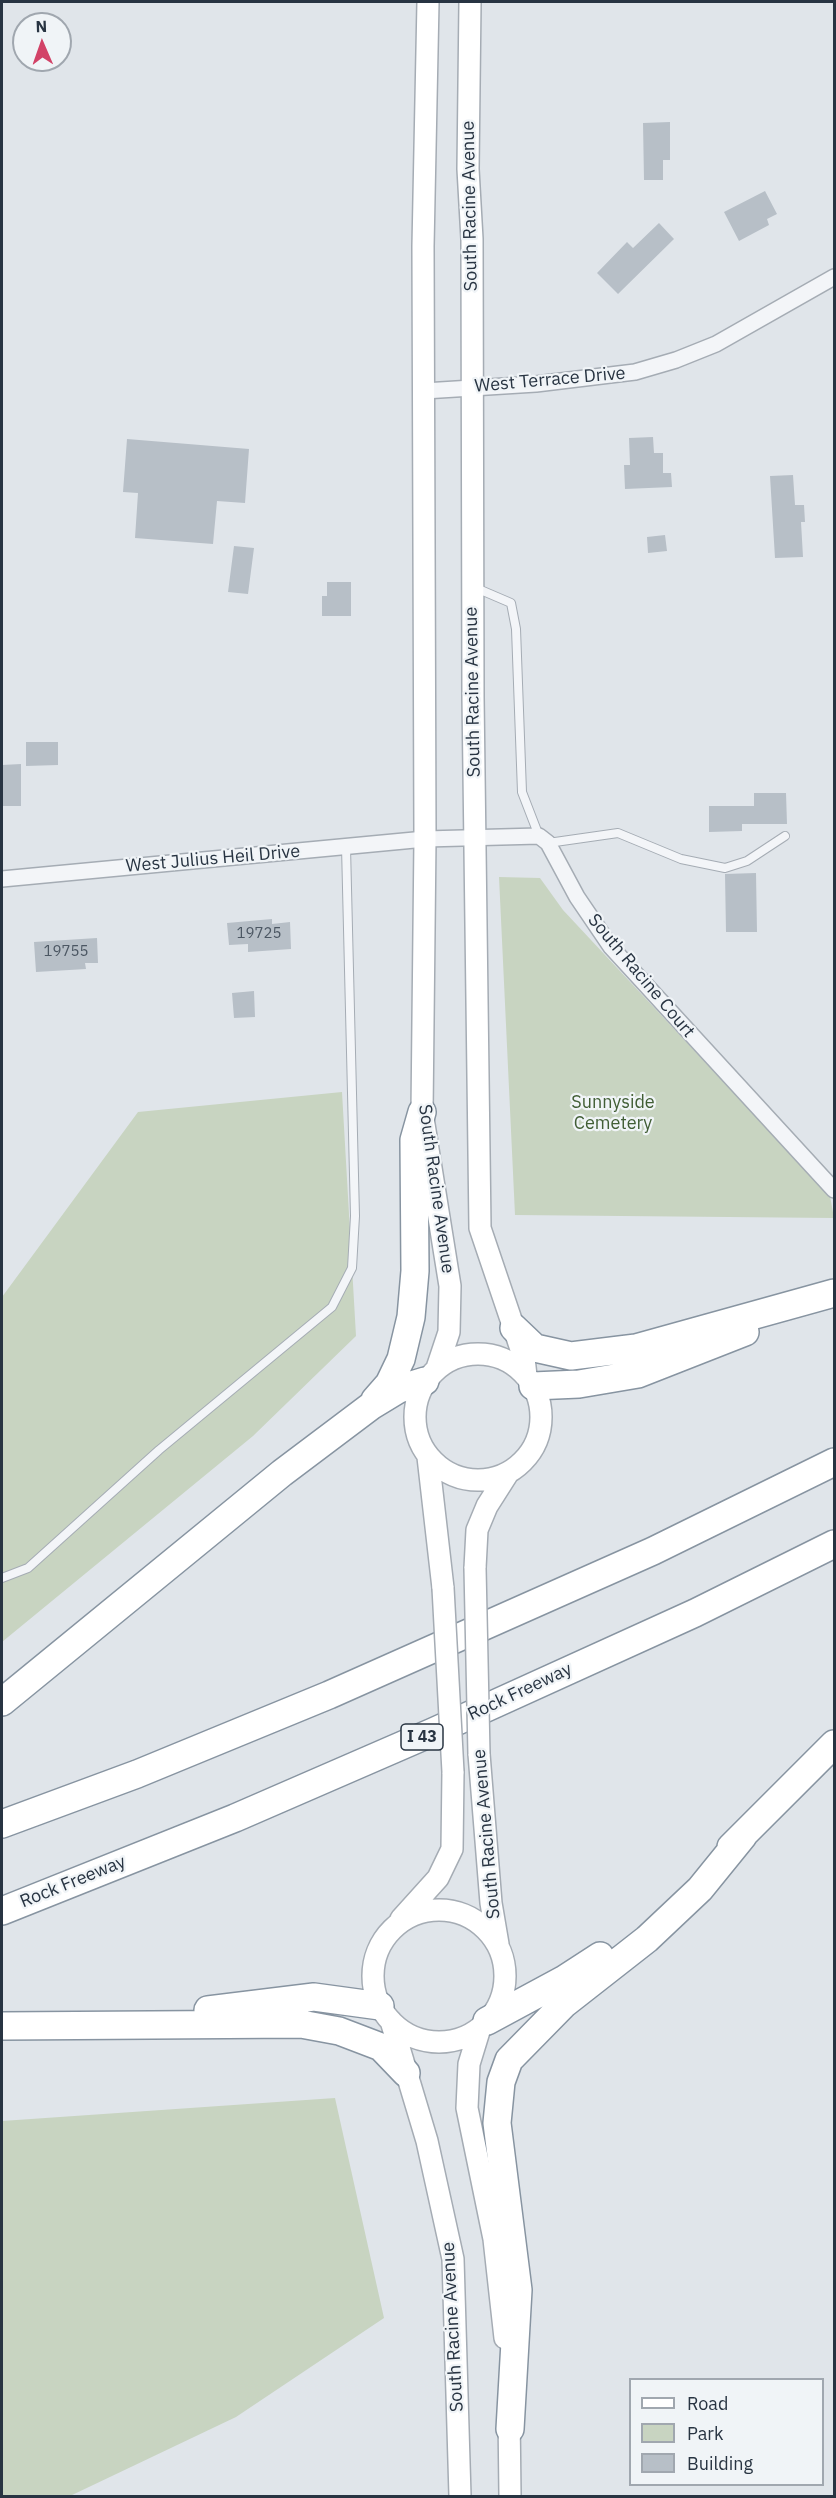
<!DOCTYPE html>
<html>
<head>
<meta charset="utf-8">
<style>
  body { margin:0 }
  #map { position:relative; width:836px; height:2498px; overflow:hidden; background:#e0e5ea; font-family:"IBM Plex Sans",sans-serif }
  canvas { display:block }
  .frame { position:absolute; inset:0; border:3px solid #283442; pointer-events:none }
  .legend { position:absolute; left:629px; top:2378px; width:195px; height:108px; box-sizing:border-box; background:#f0f4f7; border:2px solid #a0a7af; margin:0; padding:8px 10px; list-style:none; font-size:18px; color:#283442 }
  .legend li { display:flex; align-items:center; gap:12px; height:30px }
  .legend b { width:30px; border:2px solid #a0a7af }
  .north { position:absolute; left:12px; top:12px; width:60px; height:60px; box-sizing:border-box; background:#f0f4f7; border:2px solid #a0a7af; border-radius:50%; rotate:358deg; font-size:16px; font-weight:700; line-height:24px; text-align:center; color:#283442 }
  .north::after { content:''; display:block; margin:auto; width:21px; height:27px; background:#d24267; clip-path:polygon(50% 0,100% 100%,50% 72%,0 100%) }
</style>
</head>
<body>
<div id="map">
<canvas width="836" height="2498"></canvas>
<div class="frame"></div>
<ul class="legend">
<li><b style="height:8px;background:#fff"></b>Road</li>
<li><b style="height:16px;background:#c8d4c1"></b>Park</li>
<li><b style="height:16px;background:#b7bfc7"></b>Building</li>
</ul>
<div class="north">N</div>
</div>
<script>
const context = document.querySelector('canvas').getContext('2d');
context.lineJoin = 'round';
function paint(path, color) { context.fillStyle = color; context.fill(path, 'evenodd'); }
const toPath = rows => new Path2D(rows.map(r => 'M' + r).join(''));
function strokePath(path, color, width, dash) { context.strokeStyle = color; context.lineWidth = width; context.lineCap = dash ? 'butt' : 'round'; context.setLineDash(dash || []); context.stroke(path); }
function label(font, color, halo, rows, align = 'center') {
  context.font = font + ' "IBM Plex Sans",sans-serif'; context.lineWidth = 4.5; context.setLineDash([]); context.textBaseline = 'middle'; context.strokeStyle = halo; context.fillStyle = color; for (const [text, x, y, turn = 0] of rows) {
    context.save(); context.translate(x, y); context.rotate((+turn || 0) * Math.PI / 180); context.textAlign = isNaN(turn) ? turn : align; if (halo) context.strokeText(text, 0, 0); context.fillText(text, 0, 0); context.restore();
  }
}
paint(toPath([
  [499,877,540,878,563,910,830,1196,834,1218,515,1215],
  [342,1092,356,1336,253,1436,2,1642,2,1297,138,1112],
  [335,2098,384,2318,236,2417,70,2496,2,2496,2,2121]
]), '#c8d4c1');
paint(toPath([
  [670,122,670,160,663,160,663,180,644,180,643,123],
  [765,191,777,214,767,219,769,225,739,241,724,212],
  [659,223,674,239,618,294,597,273,627,242,633,248],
  [653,437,654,453,663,453,663,473,671,473,672,487,625,489,624,465,630,465,629,438],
  [127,439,249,449,245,503,217,501,213,544,135,538,138,493,123,492],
  [793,475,795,505,804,505,805,522,801,522,803,557,775,558,770,476],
  [665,535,667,551,648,553,647,537],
  [234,546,254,548,248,594,228,592],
  [327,582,351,582,351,616,322,616,322,596,327,596],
  [26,742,58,742,58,765,26,766],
  [21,764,21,806,2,806,2,765],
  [754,793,786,793,787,824,742,824,742,831,709,832,709,806,754,806],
  [756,873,757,932,726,932,725,874],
  [272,919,272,924,290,922,291,949,248,952,248,944,229,945,227,923],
  [97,938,98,963,85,963,86,969,36,972,34,942],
  [254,991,255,1017,234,1018,232,993]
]), '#b7bfc7');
const lane = toPath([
  [476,588,511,603,516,629,522,792,539,836],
  [548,843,618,833,681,859,725,868,747,861,785,836],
  [2,1578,28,1568,159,1450,332,1307,352,1268,355,1216,346,847]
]);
const street = toPath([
  [424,391,536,384,635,372,676,360,716,344,834,277],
  [2,879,425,839,539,836,548,843,577,897,611,947,834,1190]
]);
const secondary = toPath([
  [428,2,423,246,425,839,422,1112,450,1286,449,1332,437,1368],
  [470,2,468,169,472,239,473,697,480,1228,524,1358,526,1376],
  '415 1417a63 63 0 1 1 126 0a63 63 0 1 1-126 0Z',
  [428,1457,443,1588],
  [475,1568,477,1530,487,1506,508,1473],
  [479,1754,491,1903,498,1944],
  '373 1976a66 66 0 1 1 132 0a66 66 0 1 1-132 0Z',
  [401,1919,438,1878,452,1849,453,1772],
  [391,2021,427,2141,453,2259,460,2496],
  [480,2028,469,2064,467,2108,494,2239,505,2338],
  [509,2414,510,2496]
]);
const highway = toPath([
  [514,1328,535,1348,571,1356,636,1348,834,1293],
  [533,1386,579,1384,638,1374,745,1332],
  [375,1400,389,1384,401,1359,411,1317,415,1271,414,1140,422,1112],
  [2,1702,282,1473,371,1406,399,1389,425,1381],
  [2,1824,137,1774,329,1695,653,1551,834,1462],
  [731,1847,834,1744],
  [2,1911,235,1818,433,1732,695,1613,834,1544],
  [208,2010,314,1997,380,2006],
  [487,2021,563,1980,600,1956],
  [2,2026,301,2024,339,2031,381,2047,406,2073],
  [510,2429,518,2290,497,2123,501,2082,509,2060,564,2004,647,1939,700,1889,743,1836]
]);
strokePath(lane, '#a5acb4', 10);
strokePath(street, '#a5acb4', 18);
strokePath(secondary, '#a5acb4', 24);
strokePath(highway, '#8794a1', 30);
strokePath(lane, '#f3f5f8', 8);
strokePath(street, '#f3f5f8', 15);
strokePath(secondary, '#fff', 21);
strokePath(highway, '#fff', 27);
const secondaryBridge = toPath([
  [475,1568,479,1754],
  [443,1588,453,1772]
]);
strokePath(secondaryBridge, '#a5acb4', 24, []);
strokePath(secondaryBridge, '#fff', 21);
label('15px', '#4c5763', null, [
  ["19725",259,934],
  ["19755",66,952]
]);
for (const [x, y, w] of [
  [422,1737,42]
]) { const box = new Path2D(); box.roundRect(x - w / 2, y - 13, w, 26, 4.5); context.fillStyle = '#f0f4f7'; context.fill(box); strokePath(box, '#283442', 1.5); }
label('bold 16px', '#283442', null, [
  ["I 43",422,1737]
]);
label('18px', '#283442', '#f0f4f7', [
  ["South Racine Avenue",470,206,-91],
  ["West Terrace Drive",550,380,-5],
  ["South Racine Avenue",473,692,-91],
  ["West Julius Heil Drive",213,859,-5],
  ["South Racine Court",641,976,50],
  ["South Racine Avenue",436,1189,82],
  ["Rock Freeway",520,1692,-25],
  ["South Racine Avenue",487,1834,-95],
  ["Rock Freeway",73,1882,-22],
  ["South Racine Avenue",453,2327,-93]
]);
label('18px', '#415e35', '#f0f4f7', [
  ["Sunnyside",613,1103],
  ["Cemetery",613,1124]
]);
</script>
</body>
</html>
